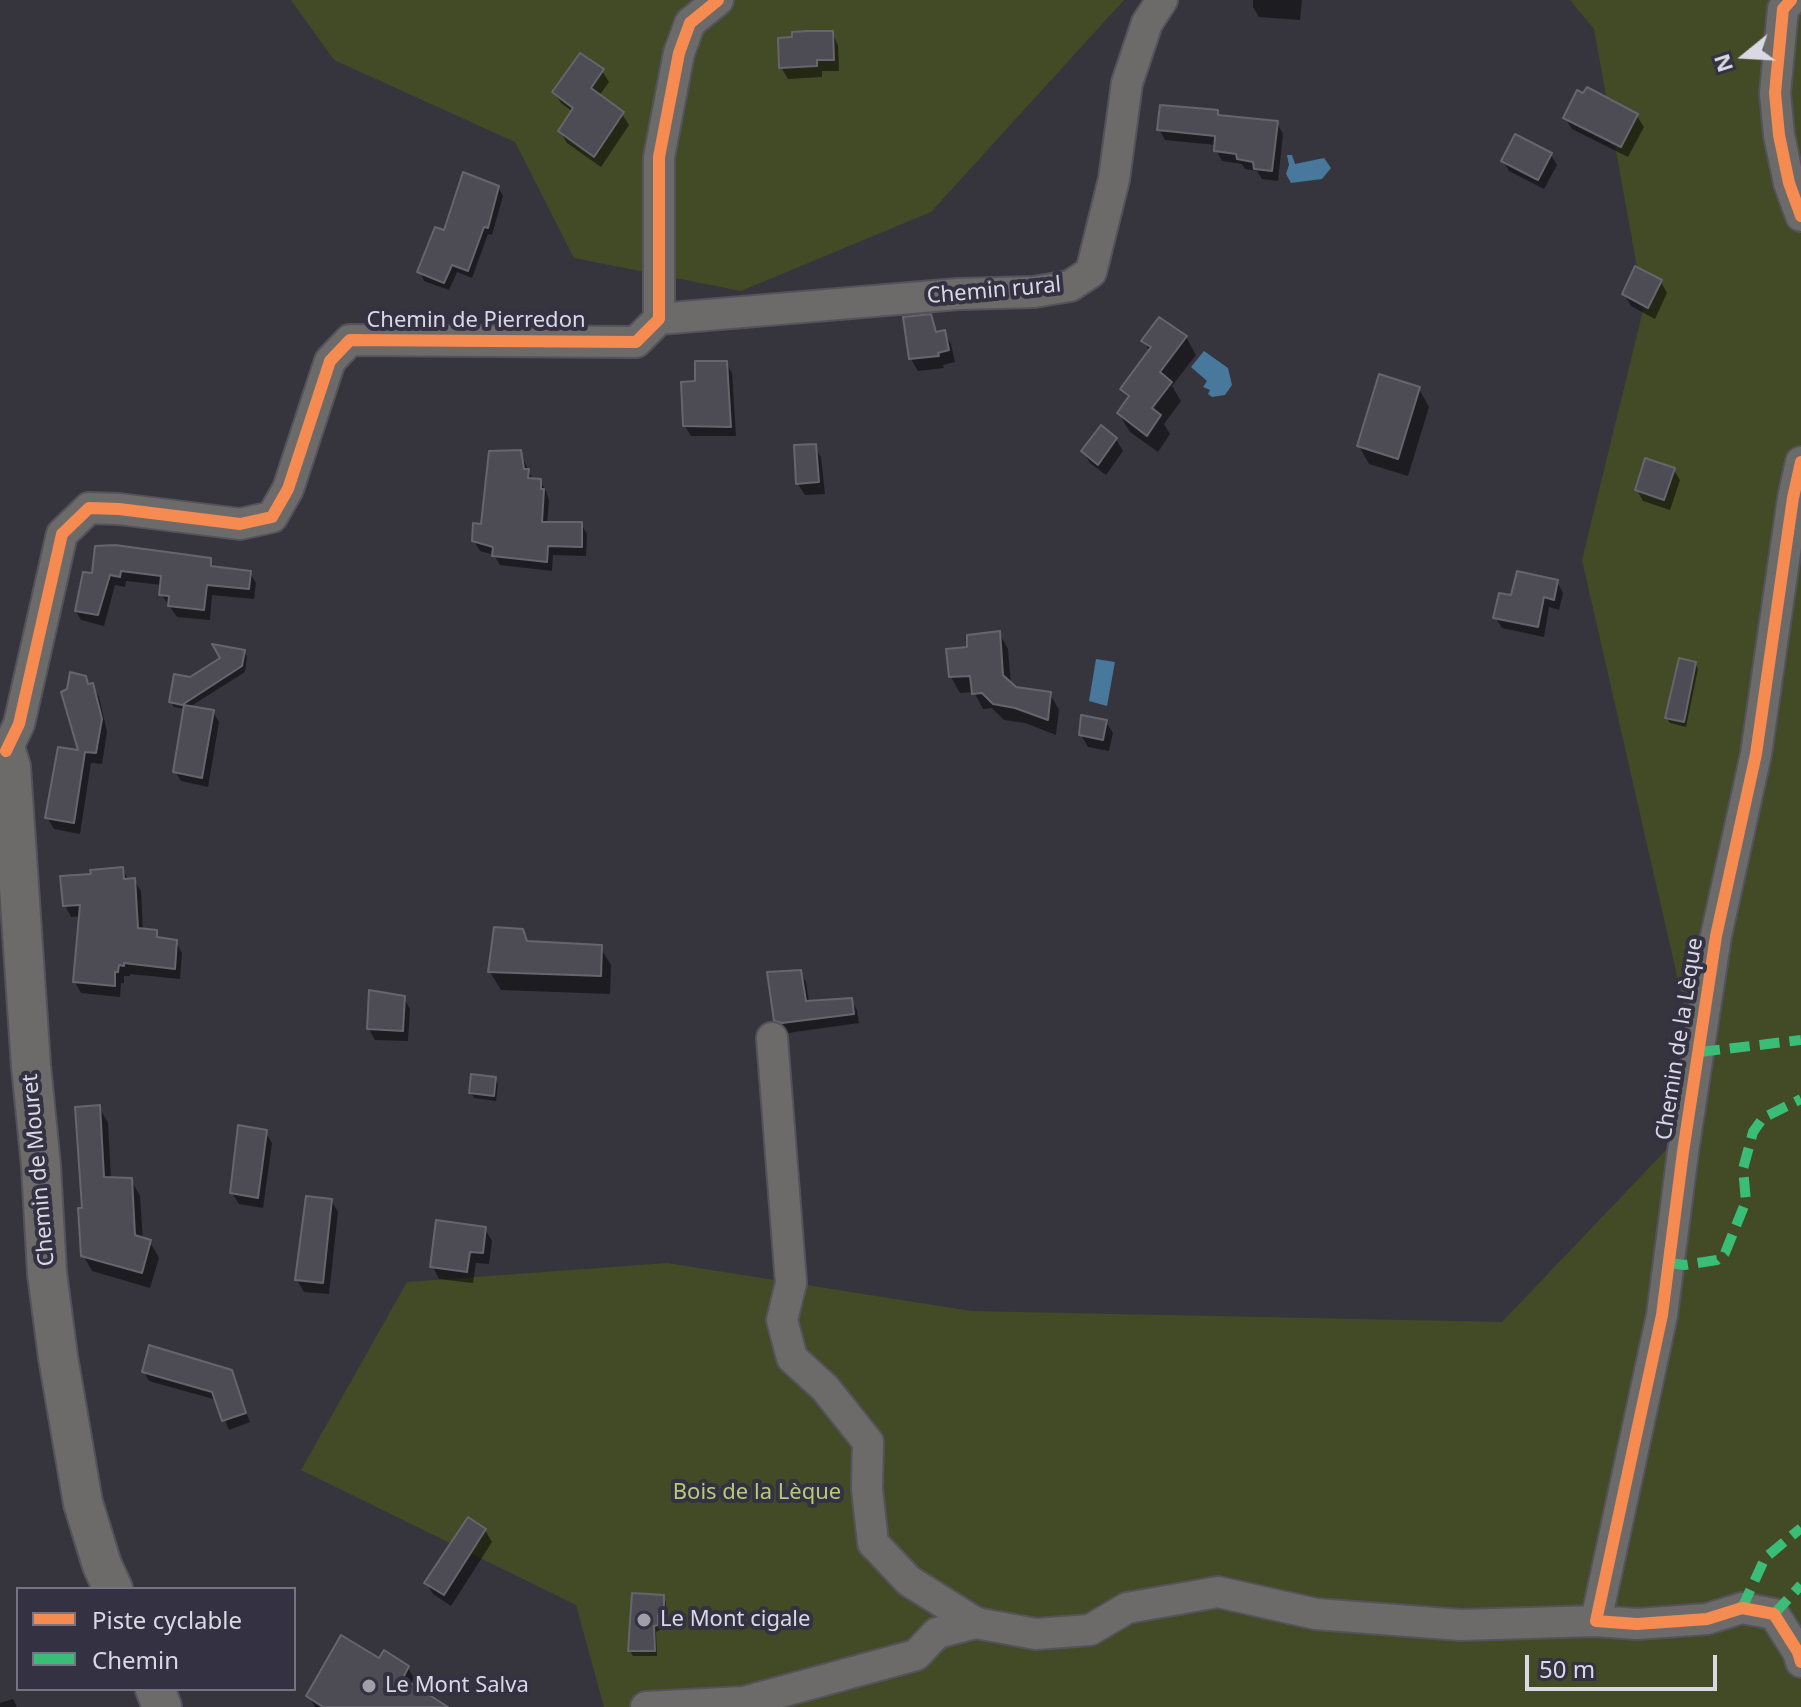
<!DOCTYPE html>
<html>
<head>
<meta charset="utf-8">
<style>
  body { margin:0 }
  #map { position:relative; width:1801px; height:1707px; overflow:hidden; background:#36353e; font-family:"Noto Sans",sans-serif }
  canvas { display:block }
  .legend { position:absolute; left:16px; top:1587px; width:280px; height:104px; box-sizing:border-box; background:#333142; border:2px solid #757482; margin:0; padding:10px 14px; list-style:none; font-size:24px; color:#d9d8e3 }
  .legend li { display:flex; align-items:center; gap:16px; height:40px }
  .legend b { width:40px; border:2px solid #757482 }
  .north { position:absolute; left:1705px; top:16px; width:80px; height:80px; -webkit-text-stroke:6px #333142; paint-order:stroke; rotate:252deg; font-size:22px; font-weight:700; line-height:32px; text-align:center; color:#d9d8e3 }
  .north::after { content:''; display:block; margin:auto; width:28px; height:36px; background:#d9d8e3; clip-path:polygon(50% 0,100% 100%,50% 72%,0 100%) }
  .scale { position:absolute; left:1525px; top:1655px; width:192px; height:36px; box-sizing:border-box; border:4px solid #d9d8e3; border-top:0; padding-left:10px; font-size:24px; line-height:28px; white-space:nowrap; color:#d9d8e3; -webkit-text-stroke:6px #333142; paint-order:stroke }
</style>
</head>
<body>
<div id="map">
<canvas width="1801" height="1707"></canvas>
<ul class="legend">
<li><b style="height:10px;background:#f68b52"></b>Piste cyclable</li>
<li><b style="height:10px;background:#3abd76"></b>Chemin</li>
</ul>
<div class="north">N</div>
<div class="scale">50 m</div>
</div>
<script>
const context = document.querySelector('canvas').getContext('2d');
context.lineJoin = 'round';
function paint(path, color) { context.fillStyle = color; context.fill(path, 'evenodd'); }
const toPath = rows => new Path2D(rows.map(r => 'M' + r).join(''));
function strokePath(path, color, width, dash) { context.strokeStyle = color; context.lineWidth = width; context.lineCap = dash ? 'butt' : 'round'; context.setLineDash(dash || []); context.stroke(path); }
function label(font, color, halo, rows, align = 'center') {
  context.font = font + ' "Noto Sans",sans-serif'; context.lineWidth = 8; context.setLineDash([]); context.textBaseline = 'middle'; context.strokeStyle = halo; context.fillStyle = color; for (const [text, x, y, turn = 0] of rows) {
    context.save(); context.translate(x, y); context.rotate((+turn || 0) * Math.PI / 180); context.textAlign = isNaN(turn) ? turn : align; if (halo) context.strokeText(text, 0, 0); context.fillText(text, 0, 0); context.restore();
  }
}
paint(toPath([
  [291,0,1124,0,931,212,741,291,574,258,515,142,334,60],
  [1570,0,1801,0,1801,1707,604,1707,576,1605,301,1470,407,1282,667,1263,971,1311,1502,1322,1707,1107,1582,560,1644,306,1594,29]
]), '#434a26');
paint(toPath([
  [1287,155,1292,155,1295,164,1324,158,1331,168,1322,179,1291,183,1286,174,1289,165],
  [1204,351,1228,368,1232,385,1225,395,1212,397,1208,394,1210,390,1203,387,1207,381,1191,367],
  [1096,659,1115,662,1107,706,1089,701]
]), '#48789b');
paint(toPath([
  [1253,0,1302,0,1300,20,1259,17,1253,7],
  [832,33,838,45,839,71,822,71,822,77,788,79,781,67],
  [602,71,609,82,599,96,622,114,629,125,601,167,567,143,560,131,573,112,561,103,554,92],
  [1217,112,1219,117,1277,123,1283,134,1278,181,1262,179,1257,171,1245,169,1242,164,1222,161,1216,150,1216,145,1165,140,1159,129],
  [1637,116,1644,127,1628,157,1572,129,1565,118],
  [1551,155,1557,165,1544,189,1509,171,1503,161],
  [498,187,503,196,492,235,488,234,472,278,457,272,449,290,424,281,420,272,446,233],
  [1661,282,1667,293,1655,319,1631,306,1624,294],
  [930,316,938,333,944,332,951,344,955,362,943,365,944,368,918,371,911,359],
  [1186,337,1196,355,1172,386,1181,401,1164,424,1170,434,1158,452,1130,432,1119,414,1129,400,1122,389,1150,352,1144,341],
  [726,363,732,373,736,436,691,436,685,426,697,383],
  [1419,389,1429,407,1408,476,1369,464,1359,446],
  [1116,439,1123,451,1106,475,1090,463,1083,451],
  [814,446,821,457,825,494,805,495,798,484],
  [520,452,533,480,540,481,546,491,549,501,547,524,581,524,587,534,586,556,553,555,552,571,500,565,494,555,480,551,474,541],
  [1673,469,1680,480,1670,510,1643,501,1637,490],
  [97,547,210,560,215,568,250,573,256,583,254,599,212,595,210,620,177,617,161,594,162,585,126,581,125,587,115,585,104,626,81,620,75,610,93,575],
  [1557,582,1563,593,1559,610,1549,607,1544,637,1502,628,1495,617,1513,598],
  [999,633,1008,649,1011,684,1015,689,1050,694,1059,710,1056,735,1025,723,1004,720,992,708,983,709,974,692,960,693,951,677,969,649],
  [244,652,247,657,245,672,188,708,213,712,219,722,208,787,181,781,175,771,186,709,174,707,171,702,191,679],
  [1695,663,1698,669,1686,727,1670,723,1667,718],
  [89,685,92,685,99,697,107,732,102,764,91,763,80,834,54,829,47,817,81,753],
  [1106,722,1113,733,1109,751,1088,747,1081,735],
  [122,869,129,881,134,880,141,891,143,931,156,932,160,940,176,942,182,953,180,979,130,974,130,976,124,976,124,983,121,983,120,997,81,993,75,982,81,916,71,917,65,905,93,875],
  [525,936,529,943,600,947,611,965,610,994,501,990,490,972],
  [800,972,806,982,809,1002,851,1000,857,1010,859,1023,788,1033,782,1030,776,1020],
  [404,998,410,1009,408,1041,375,1040,369,1029],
  [495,1079,498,1084,496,1101,474,1098,471,1093],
  [99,1107,108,1123,111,1179,131,1180,140,1196,143,1240,150,1242,159,1258,150,1288,92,1271,83,1255,85,1210],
  [265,1132,272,1143,263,1208,239,1204,232,1193],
  [331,1200,338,1212,329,1294,304,1292,297,1280],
  [485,1229,492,1241,489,1264,476,1263,473,1283,439,1279,433,1267],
  [144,1372,230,1372,250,1422,229,1430,217,1400,149,1381],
  [485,1530,492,1542,451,1606,433,1594,426,1583],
  [663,1597,666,1602,666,1619,660,1620,660,1630,656,1632,657,1656,633,1656,630,1651],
  [380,1661,408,1668,414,1678,410,1685,418,1707,315,1707,309,1696],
  [13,1699,17,1707,0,1707,0,1703]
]), '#0007');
const building = toPath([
  [807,31,833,31,834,60,817,60,817,66,779,68,778,38,792,37,792,32,807,31],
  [580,53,604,69,591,88,624,112,594,157,558,131,573,108,552,92,580,53],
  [1587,87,1638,114,1621,147,1563,118,1577,90,1583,93,1587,87],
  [1160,105,1208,109,1218,110,1218,115,1278,121,1272,171,1254,169,1253,162,1237,159,1236,154,1214,151,1215,136,1157,130,1160,105],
  [1515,134,1552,153,1538,180,1501,161,1515,134],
  [463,172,499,186,488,228,484,227,468,271,452,265,444,283,417,272,435,227,444,230,463,172],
  [1635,266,1662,280,1648,308,1622,294,1635,266],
  [931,314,936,332,945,330,949,350,938,353,939,356,909,359,903,317,931,314],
  [1159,317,1187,336,1160,372,1172,382,1152,408,1161,415,1147,436,1117,413,1129,396,1120,389,1151,347,1141,341,1159,317],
  [695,361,727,361,731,427,683,426,681,382,695,381,695,361],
  [1379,374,1420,387,1398,459,1357,446,1379,374],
  [1101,425,1117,438,1098,465,1081,451,1101,425],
  [816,444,819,482,796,484,794,445,816,444],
  [521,450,524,469,529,469,528,478,541,479,541,489,544,489,542,522,582,522,582,547,548,546,547,562,492,556,493,547,472,541,473,523,481,524,489,451,521,450],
  [1645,458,1675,468,1664,500,1635,490,1645,458],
  [115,545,211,558,211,566,251,571,249,589,207,585,204,610,168,606,169,596,159,595,161,576,121,571,120,577,110,575,98,615,75,611,83,572,92,573,95,546,115,545],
  [1517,571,1558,580,1554,600,1544,597,1538,627,1493,618,1499,593,1511,595,1517,571],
  [1000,631,1003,675,1016,687,1051,692,1048,720,1015,708,993,704,982,693,972,694,970,676,949,677,946,649,967,647,967,635,1000,631],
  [212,644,245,650,242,666,182,705,169,702,174,674,190,677,220,658,212,644],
  [1679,658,1696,662,1684,722,1665,718,1679,658],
  [70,672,86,676,88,684,93,683,102,719,96,753,85,752,74,823,45,818,58,747,78,750,61,692,67,689,70,672],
  [184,705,214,710,202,778,173,772,184,705],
  [1081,715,1107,720,1103,740,1079,735,1081,715],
  [123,867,124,879,135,878,138,928,157,930,157,937,177,940,175,969,124,963,124,966,119,965,118,972,115,972,115,986,73,982,80,905,63,906,60,876,91,874,90,870,123,867],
  [494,927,523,929,527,941,602,945,601,976,488,972,494,927],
  [801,970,806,1001,852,998,854,1014,782,1023,774,1021,767,972,801,970],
  [369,990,405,996,403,1031,367,1029,369,990],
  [471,1074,496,1077,494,1096,469,1093,471,1074],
  [100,1105,104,1177,132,1178,135,1235,151,1240,142,1273,81,1256,78,1208,82,1208,75,1107,100,1105],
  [238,1125,267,1130,258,1198,230,1193,238,1125],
  [306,1196,332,1199,323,1283,295,1280,306,1196],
  [436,1220,486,1227,483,1253,470,1252,467,1272,430,1267,436,1220],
  [149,1345,232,1370,246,1413,222,1421,212,1392,142,1372,149,1345],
  [468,1517,486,1529,444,1595,424,1583,468,1517],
  [632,1593,664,1595,664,1614,658,1615,658,1625,654,1626,655,1651,628,1651,632,1593],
  [341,1635,379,1658,384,1650,409,1666,403,1678,448,1707,323,1707,306,1696,341,1635]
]);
paint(building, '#4d4c54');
strokePath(building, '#66656d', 2);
const minor = toPath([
  [1791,0,1783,9,1775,93,1779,135,1789,183,1801,216],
  [659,319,958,294,1034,292,1070,286,1091,272,1114,179,1127,83,1147,23,1162,0],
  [6,751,19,724,62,534,89,508,119,509,240,524,272,517,288,489,330,361,350,340,636,342,659,319,659,157,679,53,690,23,718,0],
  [772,1038,791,1283,782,1320,792,1358,825,1388,868,1442,867,1489,873,1543,909,1581,976,1623],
  [1596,1621,1662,1315,1683,1152,1716,936,1756,754,1793,498,1801,462],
  [646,1707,744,1702,916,1655,937,1633,976,1623,1036,1634,1090,1630,1127,1608,1218,1592,1316,1614,1461,1625,1596,1621,1637,1624,1707,1619,1742,1608,1774,1614,1798,1652,1801,1662]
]);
const tertiary = toPath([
  [0,750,6,751,11,767,31,1066,41,1166,47,1273,58,1357,83,1503,102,1565,113,1589],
  [155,1689,162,1707]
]);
strokePath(minor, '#54535b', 34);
strokePath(tertiary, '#54535b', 42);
strokePath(minor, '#6c6b6a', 30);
strokePath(tertiary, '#6c6b6a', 38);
strokePath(toPath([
  [1700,1052,1801,1040],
  [1668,1263,1685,1265,1717,1260,1725,1253,1746,1201,1743,1169,1753,1132,1763,1118,1801,1099],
  [1742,1608,1765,1558,1801,1528],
  [1774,1614,1801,1585]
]), '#3abd76', 10, [20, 10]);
strokePath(toPath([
  [1791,0,1783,9,1775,93,1779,135,1789,183,1801,216],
  [1801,462,1793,498,1756,754,1716,936,1683,1152,1662,1315,1596,1621,1637,1624,1707,1619,1742,1608,1774,1614,1798,1652,1801,1662],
  [6,751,19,724,62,534,89,508,119,509,240,524,272,517,288,489,330,361,350,340,636,342,659,319,659,157,679,53,690,23,718,0]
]), '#f68b52', 12);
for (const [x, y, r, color] of [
  [644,1620,8,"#a09fa9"],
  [369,1686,8,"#a09fa9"]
]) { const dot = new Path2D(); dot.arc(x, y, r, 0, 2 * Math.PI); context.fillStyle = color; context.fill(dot); strokePath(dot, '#333142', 3); }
label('22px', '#d9d8e3', '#333142', [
  ["Chemin rural",994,291,-5],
  ["Chemin de Pierredon",476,321],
  ["Chemin de la Lèque",1680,1039,-81],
  ["Chemin de Mouret",39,1170,-95]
]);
label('22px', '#b8ca75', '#333142', [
  ["Bois de la Lèque",757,1493]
]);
label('22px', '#d9d8e3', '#333142', [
  ["Le Mont cigale",660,1620],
  ["Le Mont Salva",385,1686]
], 'left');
</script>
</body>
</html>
